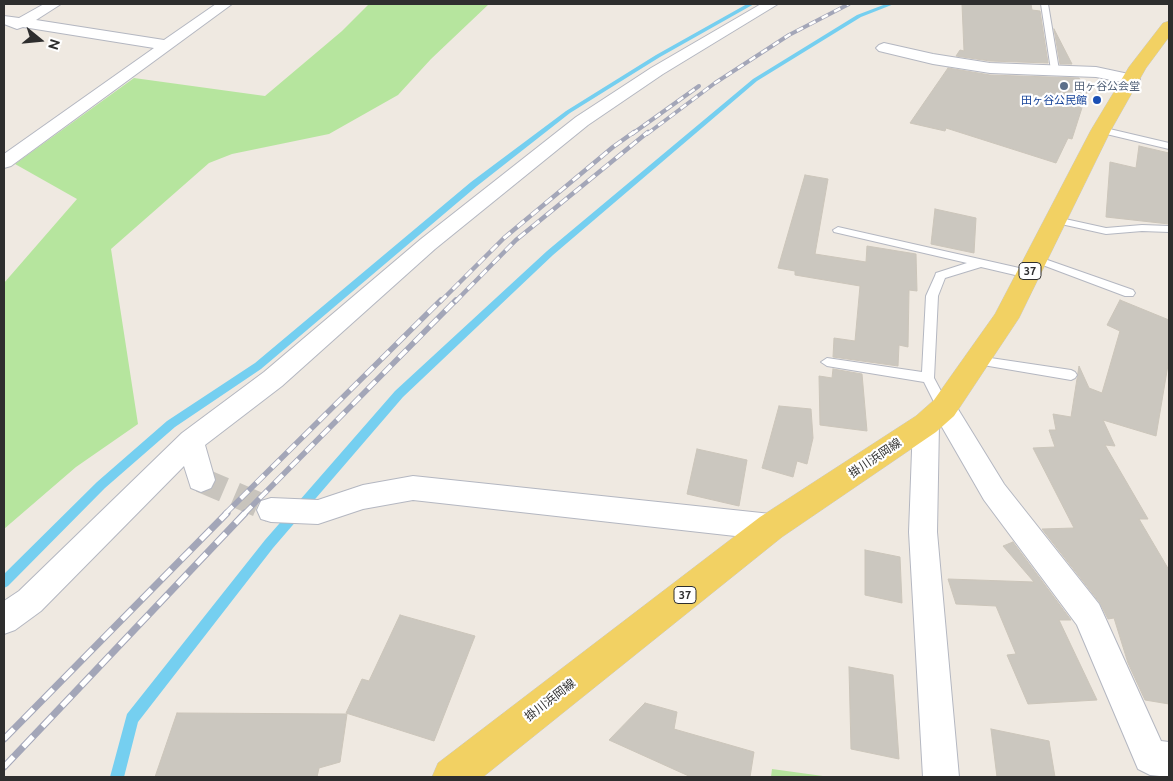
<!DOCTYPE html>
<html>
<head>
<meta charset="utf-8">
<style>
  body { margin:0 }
  #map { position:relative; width:1173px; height:781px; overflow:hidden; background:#efe9e1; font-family:Ubuntu,sans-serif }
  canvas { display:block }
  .frame { position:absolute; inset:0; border:5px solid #2e2e2e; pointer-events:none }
  .north { position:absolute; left:15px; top:15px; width:50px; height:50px; -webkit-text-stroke:4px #fff; paint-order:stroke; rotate:107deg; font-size:14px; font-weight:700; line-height:20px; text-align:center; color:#2e2e2e }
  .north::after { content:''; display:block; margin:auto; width:18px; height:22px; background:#2e2e2e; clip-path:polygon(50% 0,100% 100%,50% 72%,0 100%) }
</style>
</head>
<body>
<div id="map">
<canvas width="1173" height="781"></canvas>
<div class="frame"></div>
<div class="north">N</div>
</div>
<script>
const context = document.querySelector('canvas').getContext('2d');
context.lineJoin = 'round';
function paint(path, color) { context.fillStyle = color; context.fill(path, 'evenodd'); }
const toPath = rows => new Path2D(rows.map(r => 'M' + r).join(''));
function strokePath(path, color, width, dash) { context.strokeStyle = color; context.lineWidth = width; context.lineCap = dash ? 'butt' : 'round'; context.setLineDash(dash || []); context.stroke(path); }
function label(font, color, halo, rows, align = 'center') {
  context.font = font + ' Ubuntu,"Noto Sans JP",sans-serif'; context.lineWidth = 4.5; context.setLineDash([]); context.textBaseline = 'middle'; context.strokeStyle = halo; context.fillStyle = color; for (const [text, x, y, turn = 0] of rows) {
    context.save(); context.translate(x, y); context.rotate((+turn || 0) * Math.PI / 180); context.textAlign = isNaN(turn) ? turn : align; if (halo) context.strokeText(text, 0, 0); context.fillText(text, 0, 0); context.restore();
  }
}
paint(toPath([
  [369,4,489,4,431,59,398,95,329,134,232,154,209,163,111,249,138,424,76,467,4,529,4,283,77,199,15,164,134,78,265,96,342,31],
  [772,769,830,777,771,777]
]), '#b6e59e');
paint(toPath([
  [747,4,754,4,660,57,570,113,477,186,261,369,175,427,105,488,8,586,4,588,4,574,97,482,167,421,255,363,471,182,566,111,656,55,747,4],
  [886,4,894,4,861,17,757,81,553,255,403,397,273,548,138,722,124,777,110,777,127,714,265,540,395,391,547,251,753,79,857,15,886,4]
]), '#75cff0');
const building = toPath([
  [962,4,1031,4,1032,10,1040,11,1048,63,990,61,956,56,960,50,964,51,962,4],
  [1054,29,1072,64,1060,64,1054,29],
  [948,68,990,75,1079,78,1087,92,1072,139,1068,138,1056,163,946,128,945,131,910,123,948,68],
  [1139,146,1169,153,1169,224,1106,217,1110,162,1136,168,1139,146],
  [805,175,828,179,815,254,866,262,867,246,916,254,917,291,909,290,908,347,899,345,898,366,833,357,834,338,855,341,860,286,795,275,795,271,778,268,805,175],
  [935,209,976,218,974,253,931,244,935,209],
  [1120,300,1169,320,1169,359,1156,436,1103,420,1115,446,1105,445,1148,519,1139,519,1169,570,1169,704,1145,700,1128,663,1114,618,1108,619,1100,603,1042,529,1074,528,1033,448,1055,447,1049,430,1056,430,1053,414,1071,417,1079,366,1089,388,1102,393,1120,331,1107,325,1120,300],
  [833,369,862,374,867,431,820,425,819,376,832,378,833,369],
  [779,406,811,409,813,438,807,464,797,461,793,477,762,468,779,406],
  [697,449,747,460,739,506,687,494,697,449],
  [1013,542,1071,620,1059,620,1097,700,1028,704,1007,655,1016,654,996,606,956,604,948,579,1034,582,1003,546,1013,542],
  [865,550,900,557,902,603,865,595,865,550],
  [400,615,475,636,434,741,346,713,362,679,369,681,400,615],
  [849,667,893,675,899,759,851,749,849,667],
  [645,703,677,712,674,729,754,752,750,777,691,777,609,740,645,703],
  [177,713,347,714,340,762,319,768,317,777,155,777,177,713],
  [991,729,1049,741,1055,777,997,777,991,729]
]);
paint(building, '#cbc7bf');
strokePath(building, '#cbc5ba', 1);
strokePath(toPath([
  [201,480,271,510]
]), '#c8c4bd', 25, [25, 12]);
const service = toPath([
  [1041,4,1048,4,1059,70,1055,72,1051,70,1041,4],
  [1101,127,1169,143,1169,149,1098,132,1097,130,1101,127],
  [1056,217,1106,228,1142,225,1169,226,1169,232,1142,231,1106,234,1052,222,1051,220,1056,217],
  [838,227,1028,270,1033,274,1028,278,981,267,945,278,938,296,934,378,950,408,949,412,939,412,924,382,827,366,821,362,827,358,922,372,926,296,935,276,936,273,967,263,834,232,833,230,838,227],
  [1036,256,1133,290,1135,293,1133,296,1125,296,1032,261,1031,259,1036,256],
  [977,356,1071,370,1075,372,1077,375,1075,378,1071,380,977,364,971,360,977,356]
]);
const minor = toPath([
  [44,4,61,4,36,20,164,40,216,4,232,4,11,166,4,168,4,154,154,48,23,27,17,29,4,24,4,16,19,18,44,4],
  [761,4,778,4,663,74,588,125,435,249,282,386,205,445,215,480,211,488,201,492,191,488,184,466,41,611,15,630,4,634,4,601,19,591,182,433,264,372,421,239,576,117,651,68,761,4],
  [884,43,933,54,990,63,1096,67,1138,76,1140,79,1138,82,1132,84,1096,77,990,73,933,64,879,51,876,48,879,45,884,43],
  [944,398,953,401,1004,484,1099,604,1161,741,1169,742,1169,777,1150,775,1138,769,1077,625,984,500,931,408,935,401,944,398],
  [926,414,935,417,939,424,937,532,959,777,923,777,909,532,913,424,917,417,926,414],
  [413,476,771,514,781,518,785,527,781,536,771,540,413,500,363,509,318,524,271,522,261,519,257,510,261,501,271,498,318,500,363,485,413,476]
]);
const primary = toPath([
  [1169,21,1169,37,1146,68,1111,130,1019,318,954,416,936,432,782,537,483,777,432,777,438,763,760,517,916,416,934,400,995,314,1091,130,1129,67,1163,23,1169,21]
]);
strokePath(service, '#b4b7c1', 2);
strokePath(minor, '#b4b7c1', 2);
strokePath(primary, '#c9c9c9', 1);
paint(service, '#fff');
paint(minor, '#fff');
paint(primary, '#f2d163');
const railFar3 = toPath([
  [632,134,699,86],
  [647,134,715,83,789,35,849,4]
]);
const railFar2 = toPath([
  [440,302,504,238,613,147,634,132],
  [455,302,516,240,648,132]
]);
const railFar1 = toPath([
  [225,514,441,300],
  [244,514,456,300]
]);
const rail = toPath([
  [4,739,227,513],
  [4,767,245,513]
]);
strokePath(railFar3, '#a3a6b8', 4);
strokePath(railFar2, '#a3a6b8', 4.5);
strokePath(railFar1, '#a3a6b8', 5.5);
strokePath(rail, '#a3a6b8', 7);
strokePath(railFar3, '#fff', 2.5, [7]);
strokePath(railFar2, '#fff', 3, [9]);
strokePath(railFar1, '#fff', 4, [11]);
strokePath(rail, '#fff', 5, [14]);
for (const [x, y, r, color] of [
  [1064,86,5,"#5c6f8a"],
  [1097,100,5,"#1a4fb4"]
]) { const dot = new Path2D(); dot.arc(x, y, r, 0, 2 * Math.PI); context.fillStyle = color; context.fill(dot); strokePath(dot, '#fff', 2); }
label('11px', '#4e5e75', '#fff', [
  ["田ヶ谷公会堂",1074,86]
], 'left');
label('11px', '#164399', '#fff', [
  ["田ヶ谷公民館",1087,100]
], 'right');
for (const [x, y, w] of [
  [1030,271,22],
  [685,595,22]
]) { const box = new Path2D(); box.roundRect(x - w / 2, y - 8.5, w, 17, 4); context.fillStyle = '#fff'; context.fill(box); strokePath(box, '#2e2e2e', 1); }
label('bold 11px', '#2e2e2e', null, [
  ["37",1030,271],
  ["37",685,595]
]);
label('12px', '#2e2e2e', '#fff', [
  ["掛川浜岡線",875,458,-34],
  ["掛川浜岡線",550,700,-38]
]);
</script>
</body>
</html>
